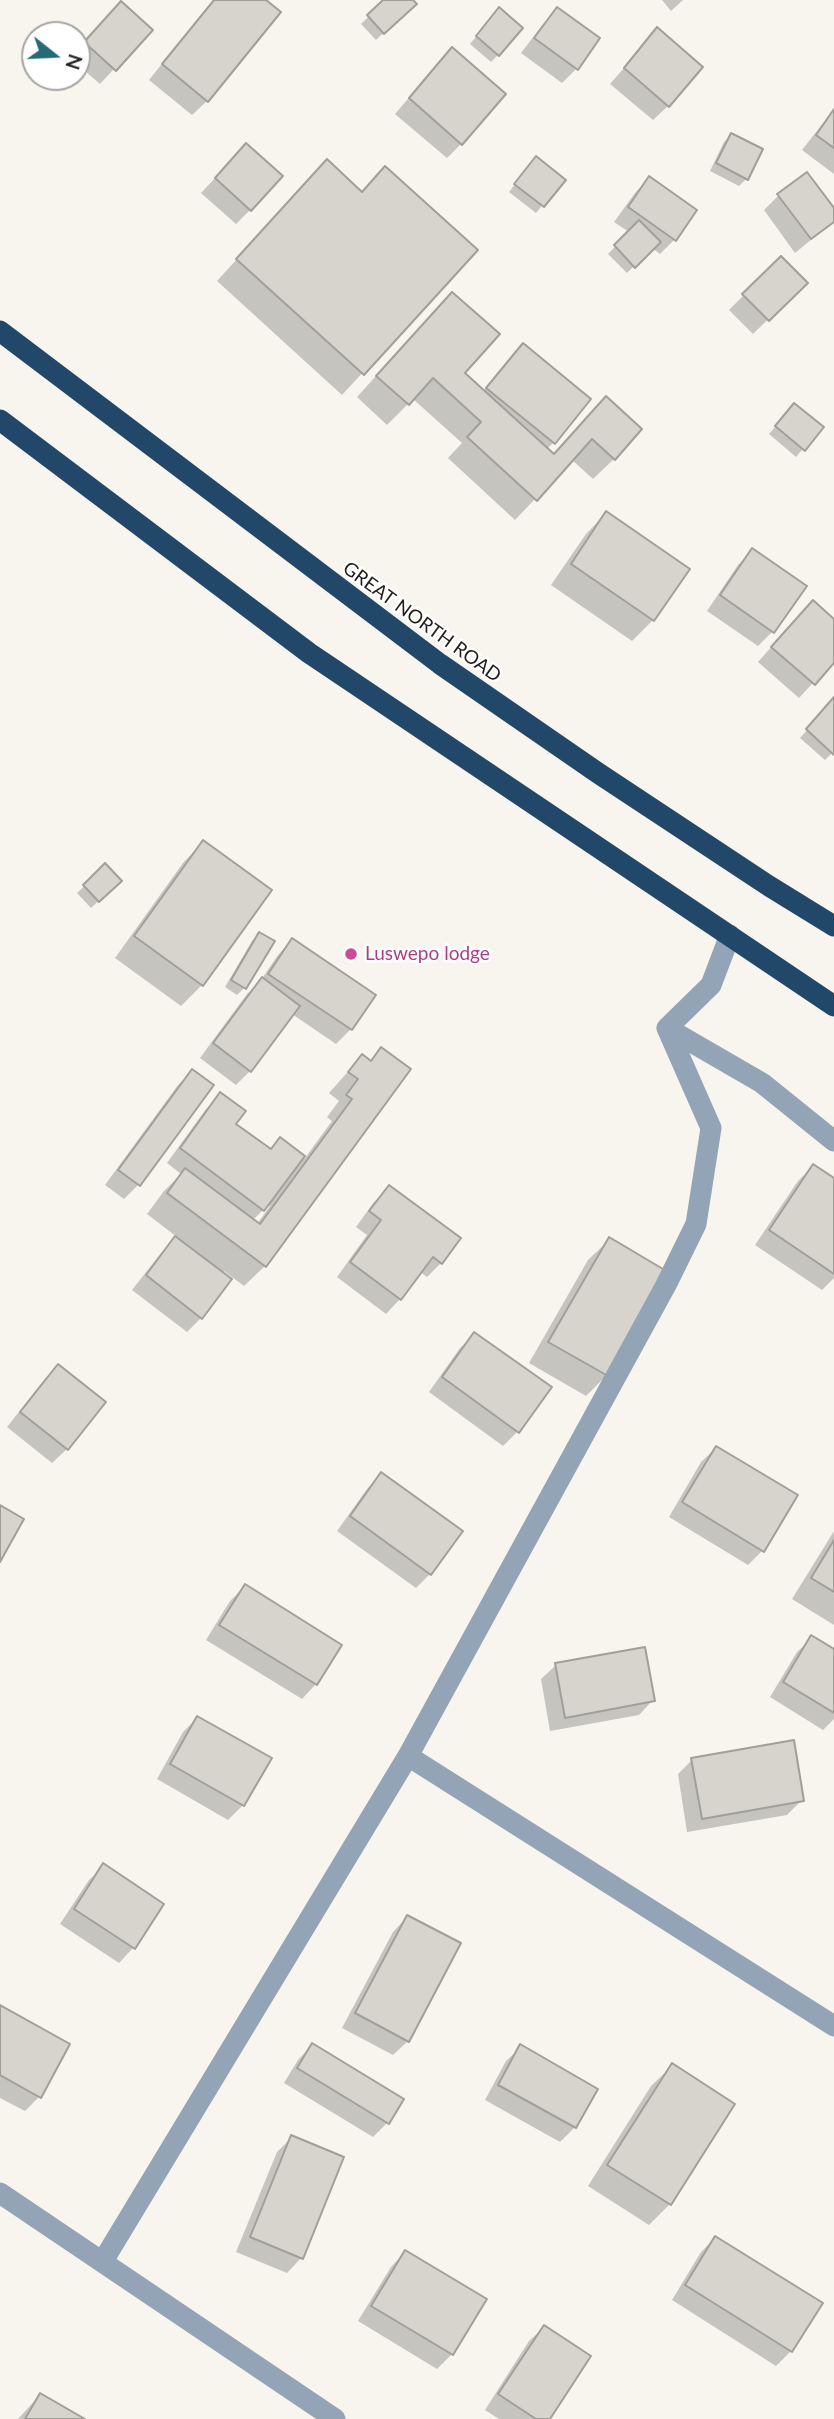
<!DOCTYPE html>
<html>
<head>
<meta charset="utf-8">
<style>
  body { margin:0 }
  #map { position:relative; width:834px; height:2419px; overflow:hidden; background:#f7f5ee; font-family:Lato,sans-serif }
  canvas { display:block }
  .north { position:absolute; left:21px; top:21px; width:70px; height:70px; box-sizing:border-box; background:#fff; border:2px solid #a6a5a4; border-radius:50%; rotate:108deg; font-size:19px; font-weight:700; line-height:28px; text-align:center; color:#201f1c }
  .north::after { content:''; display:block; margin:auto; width:24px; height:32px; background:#246a7a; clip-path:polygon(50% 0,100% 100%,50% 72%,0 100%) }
</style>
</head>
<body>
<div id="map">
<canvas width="834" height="2419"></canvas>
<div class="north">N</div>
</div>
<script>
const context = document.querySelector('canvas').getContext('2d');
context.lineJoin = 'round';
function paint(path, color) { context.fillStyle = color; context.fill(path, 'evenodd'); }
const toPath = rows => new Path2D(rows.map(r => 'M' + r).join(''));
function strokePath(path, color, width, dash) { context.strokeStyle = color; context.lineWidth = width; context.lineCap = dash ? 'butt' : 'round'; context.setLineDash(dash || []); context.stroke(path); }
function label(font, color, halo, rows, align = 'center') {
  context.font = font + ' Lato,sans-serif'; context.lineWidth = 5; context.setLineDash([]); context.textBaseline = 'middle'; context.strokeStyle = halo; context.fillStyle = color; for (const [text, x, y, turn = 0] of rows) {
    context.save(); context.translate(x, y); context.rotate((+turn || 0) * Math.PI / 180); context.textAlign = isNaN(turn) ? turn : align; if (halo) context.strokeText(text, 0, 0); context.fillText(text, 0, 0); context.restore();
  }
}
paint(toPath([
  [213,0,263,0,207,101,192,115,149,80],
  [386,0,411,0,414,4,376,40,361,24],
  [662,0,683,0,671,11],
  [557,9,598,39,576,69,562,83,521,53,543,24],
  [492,17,498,55,491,62,470,44],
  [106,18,150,30,100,84,77,64,77,51],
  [657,30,668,106,653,120,610,84],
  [438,64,461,144,447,158,395,114],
  [834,109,834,174,802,150],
  [731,135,746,179,739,186,710,171,724,142],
  [232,160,250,210,236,224,201,193],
  [529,166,563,180,536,213,509,192],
  [385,168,476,250,342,395,217,281,307,182,361,193],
  [649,178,675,239,660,254,652,248,627,273,608,254,629,232,614,222,635,193],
  [778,196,834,211,834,221,795,253,764,210],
  [781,258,805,283,753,334,729,310],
  [432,314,463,373,483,391,523,346,553,443,546,450,553,455,606,398,614,459,593,479,572,460,515,520,448,458,462,443,413,399,387,425,357,397],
  [787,413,821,427,796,457,769,434],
  [606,513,688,569,653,620,632,641,551,585,586,534],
  [752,551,804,587,772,632,758,646,707,611,738,565],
  [798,617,834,621,834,660,799,698,758,662],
  [834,700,834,751,825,760,800,738],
  [203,842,202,985,181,1006,115,958,183,863],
  [105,866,119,881,91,908,77,893],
  [260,934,244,988,237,995,225,987,252,941],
  [292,940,351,1029,336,1044,292,1014,250,1071,236,1085,200,1058,247,994,261,980,278,955],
  [382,1050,265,1266,244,1286,224,1271,201,1318,187,1332,132,1290,161,1253,177,1237,147,1214,164,1191,181,1174,167,1163,206,1109,221,1095,234,1125,269,1150,280,1139,305,1158,332,1121,327,1117,339,1101,329,1093,362,1056,369,1062],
  [268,1205,270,1206,257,1224,252,1221],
  [192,1071,138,1185,124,1199,105,1185,178,1085],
  [813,1166,834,1180,834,1278,822,1290,755,1245,798,1181],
  [389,1187,441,1263,427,1277,420,1272,400,1299,386,1314,337,1277,367,1235,356,1227,374,1202],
  [609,1240,607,1375,586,1396,529,1363,588,1260],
  [475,1334,517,1432,503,1446,429,1392,460,1348],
  [58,1366,67,1449,52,1463,7,1427,43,1381],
  [716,1448,763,1550,748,1565,669,1517,701,1462],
  [381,1474,430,1574,416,1588,337,1531,367,1489],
  [834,1531,834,1625,792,1599],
  [245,1586,316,1684,302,1699,206,1640,230,1601],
  [812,1638,834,1651,834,1719,823,1730,770,1697,797,1652],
  [556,1665,653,1700,639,1715,550,1731,541,1679],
  [197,1718,269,1759,243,1805,228,1820,157,1779,183,1732],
  [692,1760,802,1800,787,1815,687,1832,678,1774],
  [104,1866,162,1905,133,1948,119,1963,60,1924,89,1880],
  [407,1917,408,2041,393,2055,342,2028,393,1932],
  [0,2007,39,2097,25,2111,0,2098],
  [312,2045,387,2123,373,2137,284,2083,298,2060],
  [521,2047,575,2127,560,2142,485,2100,506,2061],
  [672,2066,670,2204,649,2225,588,2186,651,2086],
  [292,2137,301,2258,287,2273,236,2252,277,2152],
  [715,2238,791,2351,776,2366,672,2300,701,2252],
  [405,2252,485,2300,452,2354,437,2369,358,2321,391,2267],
  [544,2327,548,2419,499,2419,485,2410,529,2341],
  [40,2395,82,2419,18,2419]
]), '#0003');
const building = toPath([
  [214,0,266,0,281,12,208,102,162,64,214,0],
  [383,0,413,0,417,4,384,34,367,15,383,0],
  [121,1,153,30,116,71,84,42,121,1],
  [499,7,523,28,499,56,476,36,499,7],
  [557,7,600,38,578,70,534,38,557,7],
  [657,27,703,67,669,107,624,68,657,27],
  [452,47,506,94,462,145,409,98,452,47],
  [834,109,834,148,816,135,834,109],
  [731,133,763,149,748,180,716,163,731,133],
  [246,143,283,176,251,211,215,178,246,143],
  [536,156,566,180,544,207,514,184,536,156],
  [327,159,362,192,385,166,478,250,364,375,236,259,327,159],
  [807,172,834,208,834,222,811,239,777,194,807,172],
  [649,176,697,210,676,241,628,207,649,176],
  [639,220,661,242,635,268,614,245,639,220],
  [781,256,808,283,769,321,742,294,781,256],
  [452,292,500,334,465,373,554,454,606,396,642,429,615,460,592,439,537,501,467,437,481,422,433,378,409,405,376,376,452,292],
  [523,343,591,399,555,444,486,388,523,343],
  [794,403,824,427,805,451,775,426,794,403],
  [606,511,690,569,654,621,571,564,606,511],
  [752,548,807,586,774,633,720,595,752,548],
  [813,600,834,619,834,663,815,685,771,647,813,600],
  [834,697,834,755,806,729,834,697],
  [203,840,272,890,203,986,134,936,203,840],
  [105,863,122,881,99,902,83,885,105,863],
  [259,932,275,941,246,989,231,980,259,932],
  [292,938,376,995,352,1030,268,974,292,938],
  [262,977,300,1006,251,1072,213,1043,262,977],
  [381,1047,411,1069,266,1267,167,1193,185,1168,260,1224,352,1099,346,1095,358,1079,348,1072,362,1054,371,1061,381,1047],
  [192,1069,214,1085,140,1186,118,1170,192,1069],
  [220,1092,246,1111,236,1124,271,1149,280,1137,305,1156,264,1211,180,1148,220,1092],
  [813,1164,834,1178,834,1274,769,1230,813,1164],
  [389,1185,461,1238,442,1264,433,1257,401,1300,350,1262,381,1220,369,1211,389,1185],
  [175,1236,232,1279,202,1319,146,1275,175,1236],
  [609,1237,668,1272,608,1376,548,1342,609,1237],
  [474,1332,552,1387,519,1433,442,1377,474,1332],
  [58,1364,106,1402,68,1450,20,1412,58,1364],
  [716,1446,798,1495,764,1552,682,1502,716,1446],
  [381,1472,463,1531,431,1575,350,1516,381,1472],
  [0,1505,24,1519,0,1562,0,1505],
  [834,1540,834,1592,811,1578,834,1540],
  [245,1584,342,1645,317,1685,219,1625,245,1584],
  [811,1635,834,1649,834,1713,783,1682,811,1635],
  [645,1647,655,1701,565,1718,555,1663,645,1647],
  [197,1716,272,1758,244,1806,170,1764,197,1716],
  [794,1740,804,1801,702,1819,691,1758,794,1740],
  [103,1863,164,1904,135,1949,74,1909,103,1863],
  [407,1915,461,1943,409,2042,355,2013,407,1915],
  [0,2005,70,2044,41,2098,0,2075,0,2005],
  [312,2043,404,2099,389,2124,297,2068,312,2043],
  [520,2044,598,2089,576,2128,498,2085,520,2044],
  [672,2063,735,2104,671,2205,607,2165,672,2063],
  [291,2135,344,2157,303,2259,250,2237,291,2135],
  [715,2236,823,2303,792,2352,685,2285,715,2236],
  [405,2250,487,2299,453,2355,371,2306,405,2250],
  [544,2325,591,2356,550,2419,536,2419,498,2394,544,2325],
  [40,2393,85,2419,25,2419,40,2393]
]);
paint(building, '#d6d4cd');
strokePath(building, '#a09f98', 2);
strokePath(toPath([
  [667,1028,762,1083,834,1141],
  [408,1756,834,2026],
  [0,2193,335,2419],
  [103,2261,408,1756,666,1285,696,1224,711,1128,667,1028,711,985,730,935]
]), '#92a4b5', 21);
strokePath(toPath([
  [0,331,440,664,598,773,769,886,834,926],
  [0,420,309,653,834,1006]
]), '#224869', 21);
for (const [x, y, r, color] of [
  [351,954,7,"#d1479c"]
]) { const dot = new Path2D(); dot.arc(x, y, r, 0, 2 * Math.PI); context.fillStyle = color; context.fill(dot); strokePath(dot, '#fff', 2.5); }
label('19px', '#201f1c', '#fff', [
  ["GREAT NORTH ROAD",422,622,36]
]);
label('19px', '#b23c85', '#fff', [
  ["Luswepo lodge",365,954]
], 'left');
</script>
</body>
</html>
